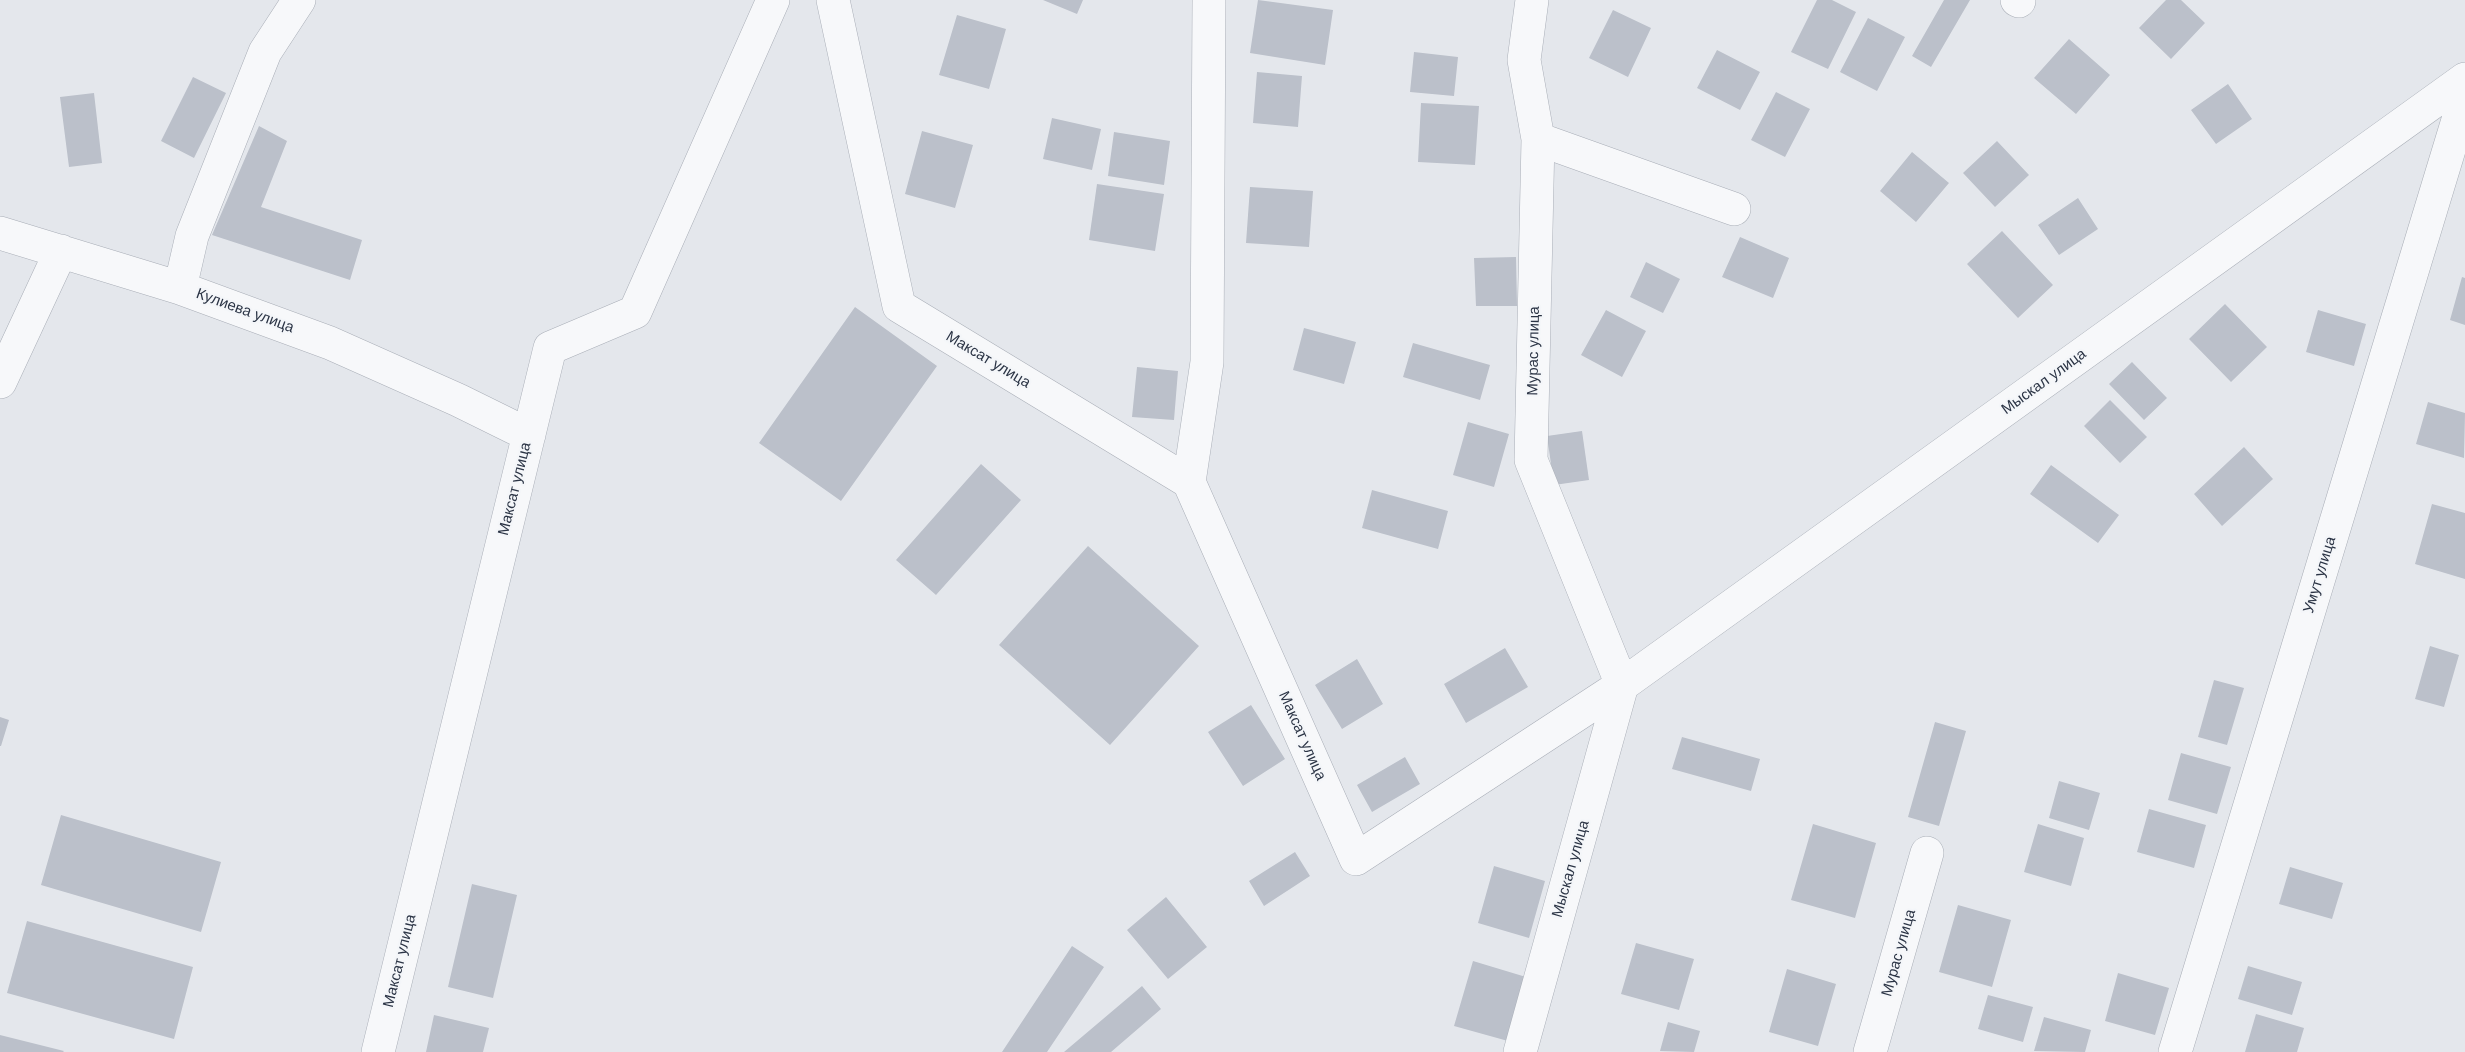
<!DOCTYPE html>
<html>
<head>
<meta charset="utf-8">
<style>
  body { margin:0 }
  canvas { display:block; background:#e4e7ec }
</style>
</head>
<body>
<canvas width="2465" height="1052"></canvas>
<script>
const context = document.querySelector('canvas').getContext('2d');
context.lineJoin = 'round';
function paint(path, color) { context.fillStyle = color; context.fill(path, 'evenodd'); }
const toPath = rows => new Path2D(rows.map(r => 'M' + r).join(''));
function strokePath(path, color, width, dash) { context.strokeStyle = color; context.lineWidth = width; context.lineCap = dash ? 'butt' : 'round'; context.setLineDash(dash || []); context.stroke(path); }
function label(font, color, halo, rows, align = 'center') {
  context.font = font + ' Helvetica,sans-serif'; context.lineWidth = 4.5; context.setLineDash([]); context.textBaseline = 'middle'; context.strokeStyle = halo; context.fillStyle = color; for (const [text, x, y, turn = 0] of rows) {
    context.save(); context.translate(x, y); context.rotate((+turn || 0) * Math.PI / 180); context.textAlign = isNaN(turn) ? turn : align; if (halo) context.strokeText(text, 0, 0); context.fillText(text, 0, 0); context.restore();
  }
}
paint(toPath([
  [1043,0,1083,0,1077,14],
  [1258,0,1333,10,1325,65,1250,53],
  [1817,0,1832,0,1856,12,1828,69,1791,52],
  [1944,0,1970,0,1931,67,1912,56],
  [2166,0,2181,0,2205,23,2171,59,2139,28],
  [1613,10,1651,28,1628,77,1589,58],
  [957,15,1006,29,989,89,939,75],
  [1868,18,1905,37,1877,91,1840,72],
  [2069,39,2110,75,2076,114,2034,78],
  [1717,50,1760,72,1740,110,1697,88],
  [1414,52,1458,57,1454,96,1410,92],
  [1257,72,1302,76,1298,127,1253,123],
  [193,77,226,93,194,158,161,141],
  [2228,84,2252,119,2216,144,2191,110],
  [1776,92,1810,109,1785,157,1751,140],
  [94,93,102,163,69,167,60,97],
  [1421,103,1479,106,1475,165,1418,162],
  [1052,118,1101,129,1092,170,1043,159],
  [259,126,287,141,261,207,362,240,350,280,212,235],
  [922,131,973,145,955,208,905,194],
  [1114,132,1170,141,1164,185,1108,176],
  [1997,141,2029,175,1995,207,1963,173],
  [1912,152,1949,183,1916,222,1880,191],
  [1097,184,1164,194,1155,251,1089,240],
  [1250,187,1313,191,1309,247,1246,243],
  [2078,198,2098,229,2059,255,2038,225],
  [2002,231,2053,285,2018,318,1967,264],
  [1740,237,1789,258,1773,298,1722,277],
  [1516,257,1517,306,1476,306,1474,258],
  [1646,262,1680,279,1663,313,1630,297],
  [2462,277,2465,278,2465,325,2450,320],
  [2225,304,2267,347,2231,382,2189,339],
  [855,307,937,366,841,501,759,443],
  [1606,310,1646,331,1622,377,1581,355],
  [2318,310,2366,324,2354,366,2306,352],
  [1304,328,1356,342,1344,384,1293,370],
  [1413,343,1490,365,1480,400,1403,377],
  [2132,362,2167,398,2144,420,2109,384],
  [1137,367,1178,371,1174,420,1132,417],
  [2110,400,2147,437,2120,463,2084,426],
  [2428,402,2465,413,2464,458,2416,444],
  [1468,422,1509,434,1494,487,1453,475],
  [1582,431,1589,480,1554,485,1547,436],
  [2244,447,2273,479,2222,526,2194,494],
  [981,464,1021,500,936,595,896,560],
  [2051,465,2119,515,2098,543,2030,494],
  [1372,490,1448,511,1438,549,1362,528],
  [2432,504,2465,513,2465,579,2415,564],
  [1088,546,1199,646,1110,745,999,645],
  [2430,646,2459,655,2444,707,2415,699],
  [1505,648,1528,687,1466,723,1444,684],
  [1357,659,1383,704,1342,729,1315,685],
  [2214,680,2244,688,2227,745,2198,737],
  [1251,705,1285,759,1243,786,1208,732],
  [0,717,9,720,1,746,0,746],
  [1935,722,1966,731,1939,826,1908,817],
  [1682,737,1760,759,1751,791,1672,769],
  [2181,753,2231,767,2217,814,2168,800],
  [1405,757,1420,784,1372,812,1357,785],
  [2059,781,2100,793,2089,830,2049,818],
  [2149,809,2206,825,2194,868,2137,852],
  [61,815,221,862,201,932,41,885],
  [1813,824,1876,843,1855,918,1791,900],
  [2038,824,2084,838,2071,886,2024,872],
  [1295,852,1310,876,1264,906,1249,881],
  [1494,866,1545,881,1529,938,1478,923],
  [2290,867,2343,883,2332,919,2279,904],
  [472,884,517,895,493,998,448,987],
  [1166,897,1207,947,1168,979,1127,930],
  [1958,905,2011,920,1992,987,1939,972],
  [27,921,193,967,174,1039,7,993],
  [1636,943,1694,959,1679,1010,1621,994],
  [1072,946,1104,967,1047,1052,1002,1052],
  [1473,961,1526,977,1508,1041,1454,1026],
  [2248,966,2302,982,2292,1015,2238,999],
  [1787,969,1836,984,1818,1046,1769,1032],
  [2118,973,2169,988,2155,1035,2105,1021],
  [1142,986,1161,1009,1111,1052,1064,1052],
  [1988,995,2033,1007,2023,1042,1978,1029],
  [2256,1014,2304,1028,2297,1052,2245,1052],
  [434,1015,489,1028,483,1052,426,1052],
  [2044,1017,2091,1030,2085,1052,2034,1051],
  [1668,1022,1700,1031,1694,1052,1660,1051],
  [0,1035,64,1051,63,1052,0,1052]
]), '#bbc0ca');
const minor = toPath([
  [299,0,265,52,192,236,180,288,330,343,458,400,529,435],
  [833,0,899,306,1189,482,1356,859,1622,685,2465,79],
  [2017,0,2019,1],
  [1538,139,1734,209],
  [0,233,180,288],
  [0,382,61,251],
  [1189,482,1207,362,1209,0],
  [378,1052,550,348,635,312,773,0],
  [1520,1052,1622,685,1531,460,1538,139,1524,60,1532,0],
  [1870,1052,1927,853],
  [2175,1052,2465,97]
]);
strokePath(minor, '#a9aeb7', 34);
strokePath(minor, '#f7f8fa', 33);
label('15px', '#2b3445', '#f4f6f9', [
  ["Кулиева улица",245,311,20],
  ["Мурас улица",1534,351,-89],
  ["Максат улица",988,360,31],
  ["Мыскал улица",2044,382,-36],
  ["Максат улица",515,489,-76],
  ["Умут улица",2320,575,-73],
  ["Максат улица",1302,736,66],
  ["Мыскал улица",1571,869,-74],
  ["Мурас улица",1899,953,-74],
  ["Максат улица",400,961,-76]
]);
</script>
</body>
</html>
